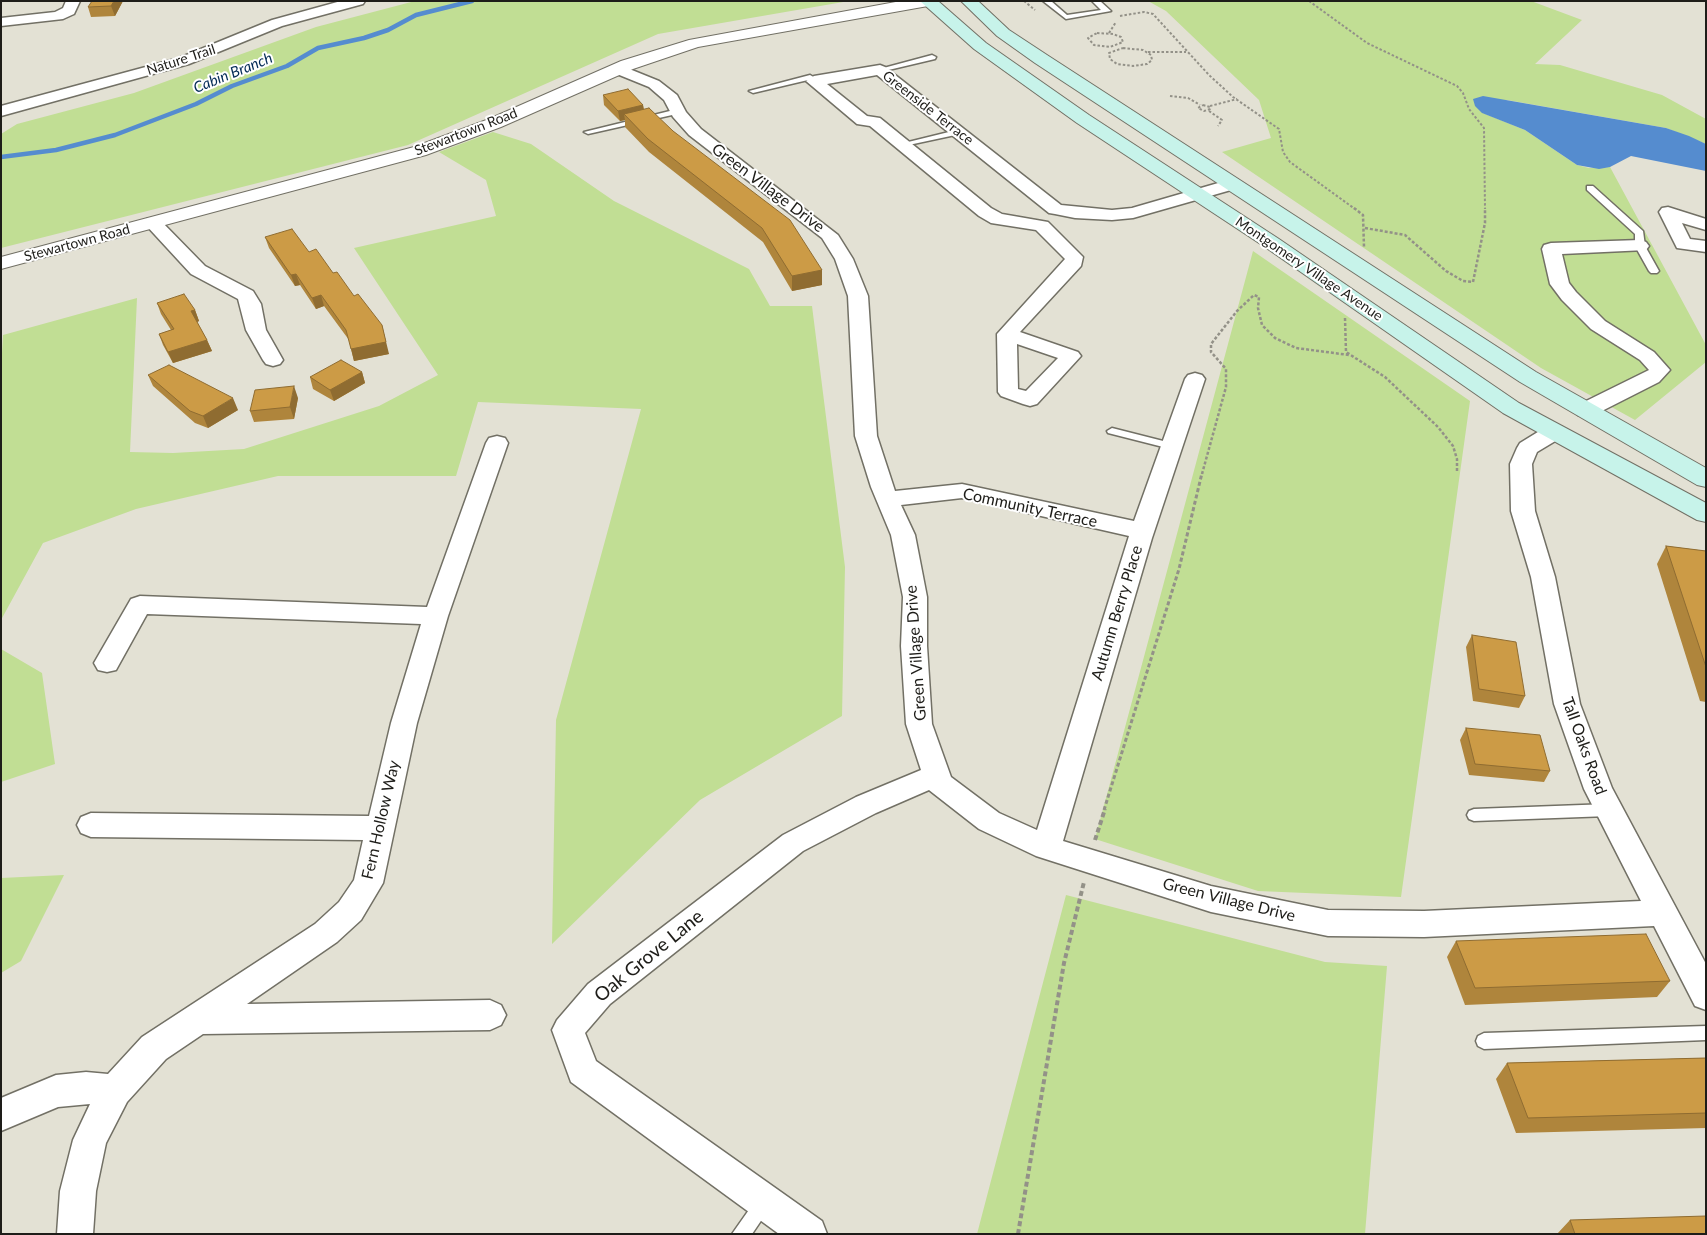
<!DOCTYPE html>
<html>
<head>
<meta charset="utf-8">
<style>
  body { margin:0 }
  #map { position:relative; width:1707px; height:1235px; overflow:hidden; background:#e3e1d4; font-family:Lato,sans-serif }
  canvas { display:block }
  .frame { position:absolute; inset:0; border:2px solid #1e1d19; pointer-events:none }
</style>
</head>
<body>
<div id="map">
<canvas width="1707" height="1235"></canvas>
<div class="frame"></div>
</div>
<script>
const context = document.querySelector('canvas').getContext('2d');
context.lineJoin = 'round';
function paint(path, color) { context.fillStyle = color; context.fill(path, 'evenodd'); }
const toPath = rows => new Path2D(rows.map(r => 'M' + r).join(''));
function strokePath(path, color, width, dash) { context.strokeStyle = color; context.lineWidth = width; context.lineCap = dash ? 'butt' : 'round'; context.setLineDash(dash || []); context.stroke(path); }
function label(font, color, halo, rows, align = 'center') {
  context.font = font + ' Lato,sans-serif'; context.lineWidth = 4; context.setLineDash([]); context.textBaseline = 'middle'; context.strokeStyle = halo; context.fillStyle = color; for (const [text, x, y, turn = 0] of rows) {
    context.save(); context.translate(x, y); context.rotate((+turn || 0) * Math.PI / 180); context.textAlign = isNaN(turn) ? turn : align; if (halo) context.strokeText(text, 0, 0); context.fillText(text, 0, 0); context.restore();
  }
}
paint(toPath([
  [415,1,849,1,658,34,408,145,1,248,1,134,17,124,134,93,316,27],
  [1148,1,1531,1,1582,20,1535,64,1560,65,1662,95,1706,119,1706,144,1666,128,1507,100,1483,113,1525,130,1577,165,1589,168,1610,167,1706,345,1706,362,1635,420,1541,368,1222,152,1271,138,1259,100,1166,11],
  [493,132,531,144,614,201,749,269,770,306,812,306,845,567,842,716,700,800,552,944,556,720,641,409,478,402,456,476,278,476,136,509,43,543,1,620,1,371,3,335,137,298,130,452,173,453,244,449,379,406,438,375,354,248,496,216,486,180,439,152],
  [1253,251,1470,401,1401,897,1258,891,1095,839],
  [1,649,42,673,55,764,1,782],
  [64,875,21,961,1,973,1,878],
  [1066,895,1325,962,1387,966,1365,1234,977,1234]
]), '#c1de94');
paint(toPath([
  [1483,96,1666,128,1689,136,1706,144,1706,171,1631,156,1610,167,1599,169,1577,165,1525,130,1482,113,1475,106,1473,99]
]), '#558ccf');
strokePath(toPath([
  [1,157,56,150,115,135,196,104,232,86,287,66,318,48,364,38,388,30,416,15,472,1]
]), '#558ccf', 4.5);
const service = toPath([
  [1043,1,1051,1,1067,15,1101,10,1092,1,1100,1,1111,11,1066,19,1043,1],
  [932,55,936,57,935,59,880,72,876,70,932,55],
  [810,75,817,79,817,83,811,83,808,80,753,93,749,91,810,75],
  [678,109,682,111,681,113,588,134,584,132,678,109],
  [957,130,960,130,960,134,904,146,900,144,957,130],
  [1587,186,1593,186,1643,231,1645,246,1659,271,1657,273,1651,273,1649,271,1635,246,1635,234,1587,190,1587,186],
  [1112,428,1175,444,1176,446,1171,449,1108,433,1107,431,1112,428],
  [1609,804,1614,806,1616,810,1614,814,1609,816,1474,821,1469,819,1467,815,1469,811,1474,809,1609,804],
  [1706,1026,1706,1040,1484,1049,1478,1046,1476,1041,1478,1036,1484,1033,1706,1026],
  [764,1194,770,1197,773,1203,752,1234,732,1234,758,1197,764,1194]
]);
const minor = toPath([
  [66,1,80,1,74,14,63,19,1,26,1,18,55,12,63,8,66,1],
  [341,1,365,1,363,4,282,26,189,64,1,116,1,106,179,58,272,20,341,1],
  [617,64,659,81,677,95,686,112,701,129,838,235,853,259,868,296,877,436,895,491,962,484,1134,521,1185,379,1188,375,1195,373,1202,375,1205,379,1152,538,1063,841,1211,886,1328,910,1424,911,1641,901,1584,789,1554,704,1531,577,1511,511,1510,464,1517,448,1520,443,1546,427,1554,425,1562,427,1565,432,1562,437,1537,452,1532,464,1535,511,1555,577,1580,704,1612,788,1706,964,1706,1010,1695,1006,1654,926,1424,937,1328,936,1211,912,1036,856,979,829,929,790,876,813,803,851,610,1004,585,1033,596,1061,822,1221,827,1234,779,1234,571,1082,552,1030,557,1020,588,984,783,835,856,797,921,770,906,724,901,646,903,597,891,535,871,487,855,436,848,296,835,259,822,238,689,135,673,117,664,100,649,87,612,72,609,69,617,64],
  [962,498,1129,536,1037,830,999,813,951,777,932,724,927,646,927,597,915,535,901,505,962,498],
  [880,65,885,67,1061,205,1112,210,1132,208,1232,179,1238,180,1241,184,1238,188,1133,218,1112,220,1075,218,1055,214,1049,213,877,75,827,84,867,116,880,118,991,208,1002,214,1048,222,1083,257,1081,266,1020,332,1078,352,1081,356,1037,404,1030,406,1023,404,1001,396,998,392,997,334,1065,259,1036,230,991,223,979,216,870,126,857,124,806,81,814,76,880,65],
  [1017,344,1058,358,1026,391,1018,389,1017,344],
  [1668,207,1706,219,1706,230,1682,223,1690,239,1706,241,1706,252,1677,248,1659,212,1662,208,1668,207],
  [153,218,159,219,205,266,253,291,261,304,266,330,283,360,280,364,273,366,266,364,263,360,246,330,238,299,191,274,144,223,147,219,153,218],
  [1640,240,1646,242,1649,246,1646,250,1562,254,1569,283,1576,292,1605,321,1654,352,1670,370,1659,382,1594,415,1586,416,1578,415,1575,410,1578,405,1649,370,1640,360,1591,329,1562,300,1550,284,1542,249,1544,245,1551,243,1640,240],
  [497,436,505,438,508,443,448,616,417,723,383,883,361,920,337,942,247,1004,490,1000,501,1005,506,1015,501,1025,490,1030,203,1034,166,1059,127,1102,106,1143,96,1191,93,1234,57,1234,60,1191,73,1140,90,1104,58,1107,1,1131,1,1098,56,1075,86,1072,108,1074,142,1037,315,924,339,902,354,880,363,840,91,837,81,833,77,825,81,817,91,813,369,816,391,723,421,624,147,614,116,670,107,672,98,670,94,663,131,599,140,596,427,607,486,443,489,438,497,436]
]);
const tertiary = toPath([
  [901,1,936,1,928,6,698,47,633,69,501,127,426,155,1,269,1,257,414,147,489,119,621,61,689,40,901,1]
]);
const secondary = toPath([
  [920,1,938,1,986,43,1089,115,1279,239,1519,403,1706,503,1706,522,1697,520,1503,413,1265,247,1077,123,974,49,920,1],
  [961,1,978,1,1009,30,1047,55,1536,372,1706,468,1706,487,1697,485,1520,382,1035,63,997,36,961,1]
]);
strokePath(service, '#727065', 3);
strokePath(minor, '#727065', 3);
strokePath(tertiary, '#727065', 2);
strokePath(secondary, '#727065', 2);
strokePath(toPath([
  [1024,1,1035,10],
  [1309,1,1367,43,1457,86,1463,93,1469,109,1484,128,1485,209],
  [1120,16,1144,12,1153,14,1209,75,1233,97,1279,129,1283,152,1290,162,1355,209],
  [1097,33,1113,34,1121,37,1123,42,1110,47,1094,45,1088,38,1097,33],
  [1109,33,1116,22],
  [1123,48,1143,50,1151,55,1152,60,1147,64,1133,66,1117,64,1110,59,1109,53,1123,48],
  [1148,52,1186,52],
  [1170,96,1188,98,1200,105],
  [1203,105,1210,107,1210,109,1204,111,1198,108,1203,105],
  [1210,106,1237,99],
  [1209,111,1222,120,1218,126]
]), '#939188', 2, [2.5, 2]);
strokePath(toPath([
  [1354,208,1363,215,1364,247],
  [1365,228,1405,235,1446,271,1463,281,1473,282,1485,223,1485,208],
  [1345,318,1346,352,1385,377,1438,427,1453,446,1457,459,1457,472],
  [1202,474,1226,387,1226,369,1211,352,1211,344,1237,311,1254,295,1259,297,1258,308,1262,325,1275,338,1296,348,1349,355]
]), '#939188', 2.5, [3, 2]);
strokePath(toPath([
  [1104,810,1179,569,1202,473]
]), '#939188', 3, [4, 2.5]);
strokePath(toPath([
  [1095,840,1105,809],
  [1018,1234,1064,963,1084,882]
]), '#939188', 4, [5, 3]);
paint(service, '#fff');
paint(minor, '#fff');
paint(tertiary, '#fff');
paint(secondary, '#c7f3ea');
paint(toPath([
  [123,1,115,16,91,17,88,7],
  [603,95,643,105,644,109,673,131,822,270,822,285,792,291,763,242,649,152,625,127,625,120,620,121,604,105],
  [265,237,309,252,389,354,354,361,349,340,324,306,316,309,300,285,295,286,269,248],
  [157,303,195,310,199,321,197,322,207,340,212,351,173,363,163,345,159,334,171,330,161,314],
  [362,372,365,383,334,401,313,389,310,377],
  [148,375,238,410,208,428,195,423,153,386],
  [298,398,294,419,254,422,250,411],
  [1666,546,1706,551,1706,702,1700,701,1657,564],
  [1472,635,1525,696,1519,708,1473,701,1466,647],
  [1466,728,1550,771,1544,782,1469,775,1460,740],
  [1456,941,1670,981,1657,997,1465,1005,1447,957],
  [1706,1058,1706,1128,1516,1133,1496,1079,1507,1063],
  [1570,1220,1706,1234,1557,1234]
]), '#af853c');
paint(toPath([
  [114,1,123,1,115,16,111,6],
  [643,105,644,115,624,114,625,120,620,121,618,111],
  [822,270,822,285,792,291,792,276],
  [296,274,300,285,295,286,291,275],
  [321,295,324,306,316,309,312,298],
  [195,310,199,321,195,323,191,311],
  [382,325,389,354,354,361,351,349],
  [207,340,212,351,173,363,168,352],
  [362,372,365,383,334,401,330,390],
  [294,386,298,398,294,419,290,407],
  [233,398,238,410,208,428,203,416]
]), '#8f6c31');
const building = toPath([
  [92,1,114,1,111,6,88,7,92,1],
  [628,89,643,105,618,111,603,95,628,89],
  [649,108,673,131,790,220,822,270,792,276,762,228,648,139,624,114,649,108],
  [292,229,309,252,316,249,333,273,337,272,354,296,358,294,382,325,386,342,351,349,346,330,321,295,312,298,296,274,291,275,265,237,292,229],
  [184,294,195,310,191,311,207,340,168,352,159,334,174,329,157,303,184,294],
  [341,360,362,372,330,390,310,377,341,360],
  [169,365,233,398,203,416,190,411,148,375,169,365],
  [294,386,290,407,250,411,255,390,294,386],
  [1666,546,1706,551,1706,667,1666,546],
  [1472,635,1516,642,1525,696,1479,689,1472,635],
  [1466,728,1540,735,1550,771,1475,764,1466,728],
  [1646,934,1670,981,1475,988,1456,941,1646,934],
  [1706,1058,1706,1113,1528,1118,1507,1063,1706,1058],
  [1706,1216,1706,1234,1575,1234,1570,1220,1706,1216]
]);
paint(building, '#cc9b46');
strokePath(building, '#8f6c31', 1);
label('14px', '#1e1d19', '#fff', [
  ["Nature Trail",181,60,-18],
  ["Greenside Terrace",928,108,38],
  ["Stewartown Road",466,132,-21],
  ["Stewartown Road",77,243,-15],
  ["Montgomery Village Avenue",1309,269,34]
]);
label('italic 15px', '#032b56', '#fff', [
  ["Cabin Branch",233,73,-22]
]);
label('16px', '#1e1d19', '#fff', [
  ["Green Village Drive",768,188,37],
  ["Community Terrace",1030,508,12],
  ["Autumn Berry Place",1117,613,-73],
  ["Green Village Drive",916,653,-94],
  ["Tall Oaks Road",1584,746,70],
  ["Fern Hollow Way",381,820,-77],
  ["Green Village Drive",1229,900,14]
]);
label('19px', '#1e1d19', '#fff', [
  ["Oak Grove Lane",649,956,-39]
]);
</script>
</body>
</html>
